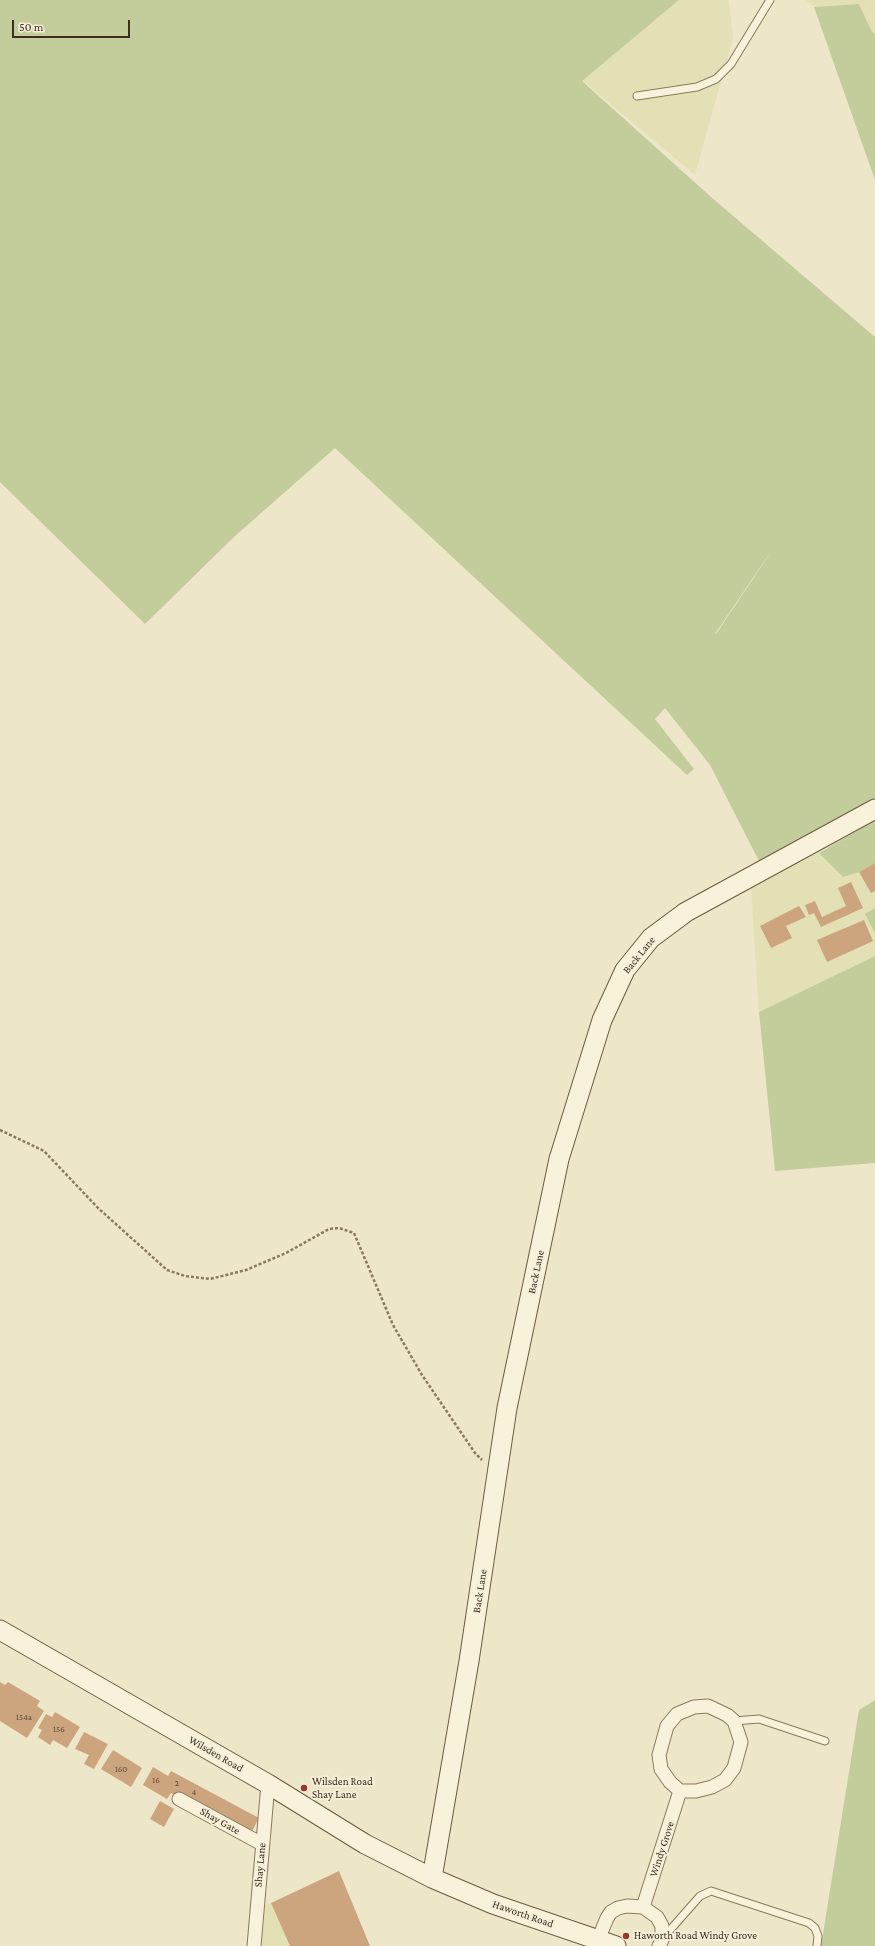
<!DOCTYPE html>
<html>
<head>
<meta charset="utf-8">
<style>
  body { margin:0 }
  #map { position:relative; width:875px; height:1946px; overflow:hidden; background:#eee6c8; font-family:"Crimson Pro",serif }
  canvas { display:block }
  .scale { position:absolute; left:12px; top:20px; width:118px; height:18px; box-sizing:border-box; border:2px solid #3b2f20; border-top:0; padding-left:5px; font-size:12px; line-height:14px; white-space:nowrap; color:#3b2f20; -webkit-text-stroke:3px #f6efd8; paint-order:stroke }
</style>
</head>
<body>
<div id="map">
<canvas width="875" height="1946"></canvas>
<div class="scale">50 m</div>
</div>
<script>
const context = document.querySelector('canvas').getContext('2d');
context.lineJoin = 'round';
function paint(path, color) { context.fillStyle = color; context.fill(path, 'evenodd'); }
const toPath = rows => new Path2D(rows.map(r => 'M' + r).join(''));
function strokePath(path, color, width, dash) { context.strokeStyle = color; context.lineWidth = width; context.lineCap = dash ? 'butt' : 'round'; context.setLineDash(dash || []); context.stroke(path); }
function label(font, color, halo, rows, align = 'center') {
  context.font = font + ' "Crimson Pro",serif'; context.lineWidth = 3.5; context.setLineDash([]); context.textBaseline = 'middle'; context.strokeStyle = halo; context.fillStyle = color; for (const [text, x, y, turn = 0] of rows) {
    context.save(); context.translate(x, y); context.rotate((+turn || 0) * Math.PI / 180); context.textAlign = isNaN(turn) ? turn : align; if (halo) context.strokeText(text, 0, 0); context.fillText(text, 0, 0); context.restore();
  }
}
paint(toPath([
  [679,0,729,0,733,38,695,175,582,80],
  [806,0,875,0,875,34,872,32,859,4,814,7],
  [875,820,875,956,759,1012,751,888,804,859,819,853],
  [271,1903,290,1946,260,1946,263,1906]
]), '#e4e0b5');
paint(toPath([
  [0,0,679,0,582,81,711,197,875,337,875,799,759,861,710,765,665,708,655,719,694,769,687,775,335,448,235,536,145,624,0,482],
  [771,552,716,634,715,634,763,563],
  [859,4,872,32,875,34,875,180,814,7],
  [875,820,875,863,859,872,843,877,819,853],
  [875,908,875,933,865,914],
  [875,956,875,1163,775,1171,759,1012],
  [875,1700,875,1946,821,1946,859,1710]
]), '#c3cd9c');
paint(toPath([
  [875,863,875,891,871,893,859,872],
  [851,882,863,908,821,927,814,913,809,915,805,905,815,901,822,917,846,906,838,888],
  [799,906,806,917,786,926,792,938,771,948,760,926],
  [864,920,873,941,827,962,817,940],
  [0,1682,5,1685,8,1682,40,1701,37,1706,44,1711,27,1738,0,1721],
  [55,1712,80,1727,67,1748,53,1740,50,1745,38,1737,42,1730,38,1728,46,1714,52,1717],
  [84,1732,108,1744,94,1769,84,1764,89,1755,75,1749],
  [113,1750,142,1768,131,1787,101,1769],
  [153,1767,168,1776,171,1771,259,1818,251,1833,177,1792,175,1795,171,1793,167,1799,143,1785],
  [160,1801,174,1809,164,1827,150,1819],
  [339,1871,370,1946,290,1946,271,1903]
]), '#cca57e');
const lane = toPath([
  [637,96,697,87,716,79,731,64,770,0],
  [734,1721,759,1719,825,1741],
  [663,1938,700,1896,711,1891,809,1923,815,1928,818,1936,817,1946]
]);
const street = toPath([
  [179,1799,262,1844],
  [643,1907,680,1791,670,1782,661,1769,659,1755,667,1726,677,1714,694,1707,708,1706,727,1715,734,1721,741,1742,734,1768,725,1780,712,1787,696,1791,680,1791],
  [598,1940,607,1918,611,1912,618,1908,627,1906,643,1907,657,1917,662,1926,662,1940,659,1946],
  [254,1946,268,1784]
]);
const secondary = toPath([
  [0,1630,268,1784,365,1844,432,1878,493,1904,616,1946],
  [432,1878,469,1661,507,1408,559,1159,602,1020,625,970,651,938,686,912,875,809]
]);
strokePath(lane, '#8a795d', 9);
strokePath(street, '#8a795d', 15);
strokePath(secondary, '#6c5a40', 21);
strokePath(toPath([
  [0,1130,44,1151,98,1208,167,1270,185,1276,210,1279,246,1270,286,1253,329,1229,339,1228,354,1233,393,1325,422,1375,475,1453,482,1460]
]), '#8a795d', 2.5, [3, 2]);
strokePath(lane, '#f9f2db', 7);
strokePath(street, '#f9f2db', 13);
strokePath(secondary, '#f9f2db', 19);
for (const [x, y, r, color] of [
  [304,1788,4,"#99362e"],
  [626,1936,4,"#99362e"]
]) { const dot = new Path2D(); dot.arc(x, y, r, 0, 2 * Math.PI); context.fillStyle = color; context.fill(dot); strokePath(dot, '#f6efd8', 1.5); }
label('9px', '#5f4c38', null, [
  ["154a",24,1717],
  ["156",59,1729],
  ["160",121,1769],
  ["16",156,1780],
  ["2",177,1783],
  ["4",194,1792]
]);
label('11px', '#3b2f20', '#f6efd8', [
  ["Back Lane",639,955,-51],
  ["Back Lane",536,1272,-78],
  ["Back Lane",480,1591,-81],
  ["Wilsden Road",216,1754,30],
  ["Shay Gate",220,1821,29],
  ["Windy Grove",662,1849,-72],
  ["Shay Lane",260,1865,-85],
  ["Haworth Road",523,1914,19]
]);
label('11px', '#3b2f20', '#f6efd8', [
  ["Wilsden Road",312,1782],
  ["Shay Lane",312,1795],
  ["Haworth Road Windy Grove",634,1936]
], 'left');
</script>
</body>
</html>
